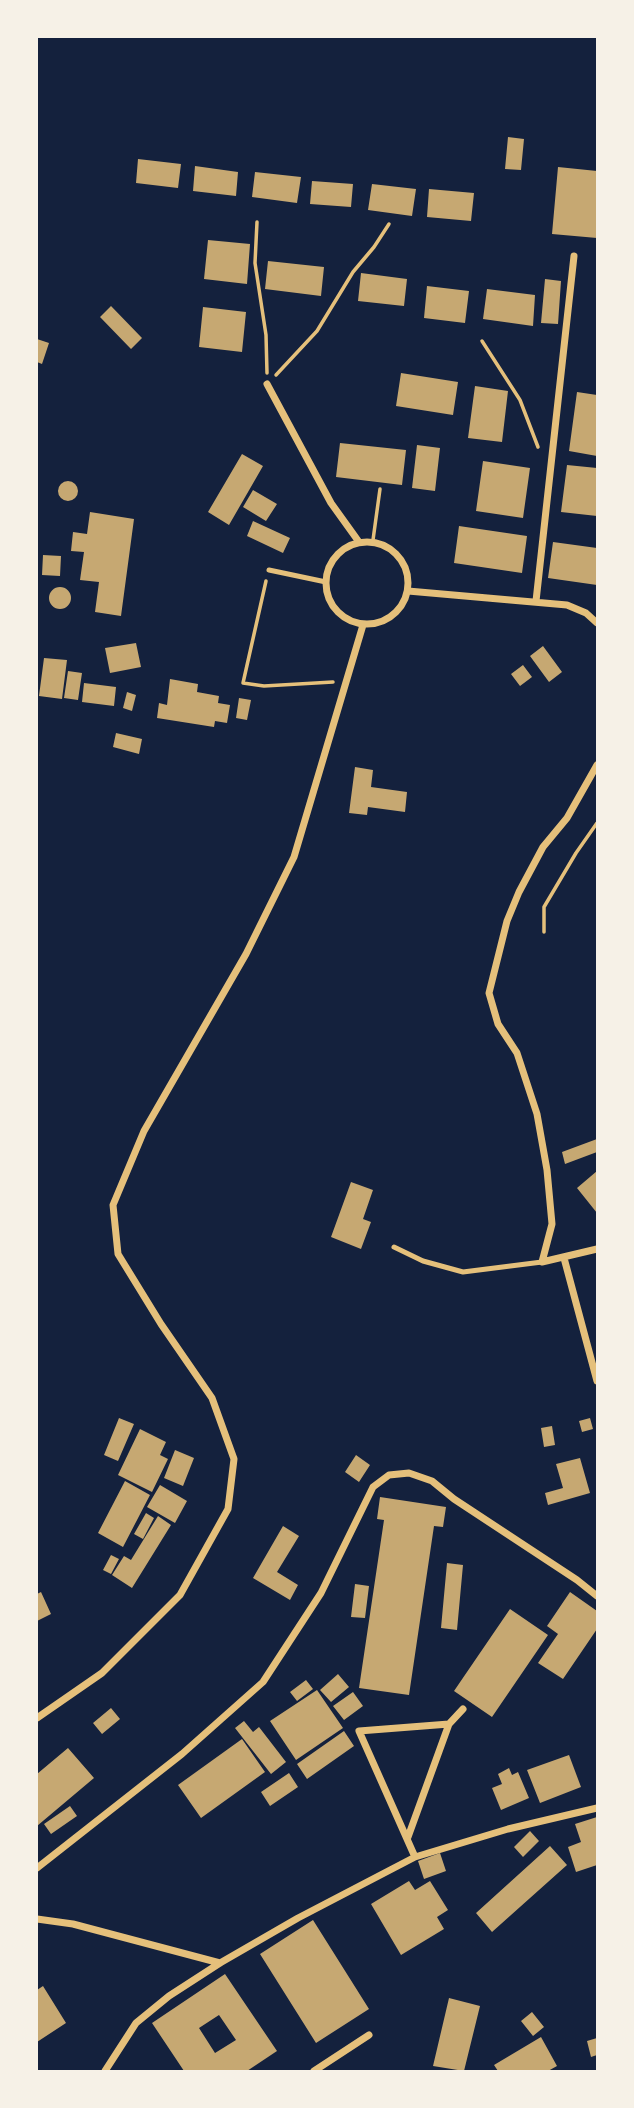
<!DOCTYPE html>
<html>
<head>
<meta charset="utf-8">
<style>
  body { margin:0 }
  #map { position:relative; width:634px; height:2108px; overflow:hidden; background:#14213d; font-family:"Archivo Narrow",sans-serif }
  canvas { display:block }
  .frame { position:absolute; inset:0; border:38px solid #f6f1e7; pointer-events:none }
</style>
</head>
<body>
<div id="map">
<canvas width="634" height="2108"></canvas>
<div class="frame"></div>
</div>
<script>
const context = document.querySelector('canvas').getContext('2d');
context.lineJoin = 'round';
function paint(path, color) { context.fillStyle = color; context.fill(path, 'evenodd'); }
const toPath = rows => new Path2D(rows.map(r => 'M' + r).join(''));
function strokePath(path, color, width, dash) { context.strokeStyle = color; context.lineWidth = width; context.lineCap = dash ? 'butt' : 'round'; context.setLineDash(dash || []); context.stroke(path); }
paint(toPath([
  [508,137,524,139,521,170,505,169],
  [138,159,181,164,178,188,136,183],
  [195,166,238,172,236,196,193,191],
  [558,167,597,171,597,238,552,234],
  [255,172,301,177,297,203,252,197],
  [312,181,353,184,351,207,310,204],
  [372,184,416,189,412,216,368,210],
  [429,189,474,193,471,221,427,217],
  [208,240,250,244,247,284,204,279],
  [268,261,324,267,321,296,265,289],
  [361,273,407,279,404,306,358,301],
  [545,279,561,281,558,324,541,323],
  [427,286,469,291,465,323,424,318],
  [487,289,535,295,533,326,483,319],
  [111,306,142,338,131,349,100,317],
  [203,307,246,312,242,352,199,347],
  [37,339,49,343,42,364,37,362],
  [401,373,458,382,453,415,396,406],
  [475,386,508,391,502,442,468,438],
  [577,392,597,395,597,456,569,451],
  [340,443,406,450,402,485,336,477],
  [417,445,440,448,435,491,412,488],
  [242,454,263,466,229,525,208,512],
  [483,461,530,468,523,518,476,511],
  [567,465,597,468,597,516,561,512],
  '58 491a10 10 0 1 1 20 0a10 10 0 1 1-20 0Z',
  [253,490,277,504,266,521,243,507],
  [90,512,134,519,121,616,95,612,99,582,80,580,84,552,71,551,73,532,87,534],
  [253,521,290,538,283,553,247,536],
  [459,526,527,536,522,573,454,563],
  [553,542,597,548,597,585,548,578],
  [43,555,61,556,60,576,42,575],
  '49 598a11 11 0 1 1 22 0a11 11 0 1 1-22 0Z',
  [136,643,141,667,110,673,105,648],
  [543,646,562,672,549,682,530,656],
  [44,658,67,660,62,699,39,696],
  [523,665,532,677,520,686,511,674],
  [68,671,82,673,78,700,64,698],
  [170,679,198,684,197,692,219,696,218,703,230,705,227,723,215,721,214,727,157,718,159,703,167,705],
  [84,683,116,687,114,706,82,702],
  [127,692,136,695,132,711,123,708],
  [239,698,251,700,247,720,236,718],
  [116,733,142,739,139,754,113,747],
  [355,767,373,770,371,787,407,792,405,812,368,807,367,815,349,813],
  [597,1139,597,1152,565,1164,562,1152],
  [597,1171,597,1213,577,1188],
  [351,1182,373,1190,363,1219,371,1222,361,1249,331,1237],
  [119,1418,134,1424,118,1461,104,1455],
  [590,1418,593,1429,582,1432,579,1421],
  [552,1426,555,1445,544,1447,541,1428],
  [140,1429,166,1442,160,1455,168,1459,152,1492,118,1475],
  [175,1450,194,1458,183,1486,164,1478],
  [356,1455,370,1465,359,1482,345,1472],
  [580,1458,590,1493,548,1505,545,1493,563,1488,556,1464],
  [125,1481,150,1495,123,1547,98,1533],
  [160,1485,187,1501,175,1523,147,1507],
  [380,1497,446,1507,443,1527,434,1526,409,1695,359,1688,384,1520,377,1519],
  [146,1513,154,1518,143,1539,134,1534],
  [158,1516,171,1525,132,1588,112,1575,124,1556,131,1560],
  [283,1526,299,1536,277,1572,298,1585,290,1600,253,1578],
  [111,1555,119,1559,111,1574,103,1570],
  [447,1563,463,1565,457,1630,441,1628],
  [355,1584,369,1586,365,1618,351,1617],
  [41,1592,51,1614,37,1621,37,1594],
  [570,1592,597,1611,597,1629,563,1679,538,1663,558,1634,547,1626],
  [510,1609,548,1635,492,1717,454,1691],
  [338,1674,349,1687,331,1702,320,1690],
  [306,1680,313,1689,297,1701,290,1692],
  [317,1690,343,1728,296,1760,270,1721],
  [353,1692,363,1706,344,1720,333,1706],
  [111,1708,120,1719,102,1734,93,1723],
  [244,1721,253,1732,259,1727,286,1762,271,1774,235,1728],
  [344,1731,354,1746,307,1779,297,1764],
  [242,1739,265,1772,201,1818,178,1785],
  [68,1748,94,1778,37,1826,37,1774],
  [569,1755,581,1787,540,1803,527,1770],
  [509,1768,512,1775,518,1772,529,1798,501,1810,492,1788,502,1784,498,1774],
  [289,1773,298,1787,270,1806,261,1792],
  [70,1806,77,1816,51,1834,44,1824],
  [597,1817,597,1865,576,1872,568,1847,581,1842,575,1824],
  [530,1831,539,1841,523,1857,514,1847],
  [550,1846,567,1865,492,1932,476,1913],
  [440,1853,446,1871,424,1879,418,1861],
  [409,1881,415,1890,430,1881,448,1910,437,1917,444,1929,401,1955,371,1904],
  [313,1920,369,2009,316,2043,260,1954],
  [225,1974,277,2051,247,2071,184,2071,152,2023],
  [219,2015,236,2040,215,2053,199,2028],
  [43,1986,66,2023,37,2042,37,1990],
  [449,1998,480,2006,464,2071,433,2066],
  [532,2012,544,2027,533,2036,521,2021],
  [541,2037,557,2066,548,2071,498,2071,494,2065],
  [597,2038,597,2055,591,2057,587,2041]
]), '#c6a872');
strokePath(toPath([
  [257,222,255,263,266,335,267,373],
  [482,341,520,400,538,447],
  [276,375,317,331,353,272,374,247,389,224],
  [373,540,380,489],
  [266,581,243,683,264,686,333,682],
  [544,932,544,907,576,853,597,823]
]), '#e5c07b', 3.5);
strokePath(toPath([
  [269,570,326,582],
  [394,1247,423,1261,463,1272,542,1262]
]), '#e5c07b', 5);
strokePath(toPath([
  [267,384,331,503,359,542],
  '326 583a41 41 0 1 1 82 0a41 41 0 1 1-82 0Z',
  [408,591,567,605,586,613,597,623],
  [536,601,574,256],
  [597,765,567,818,543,847,519,892,507,921,489,993,498,1024,517,1053,537,1114,547,1170,552,1224,542,1262,597,1249],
  [564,1258,597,1381],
  [37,1718,102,1673,180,1595,228,1509,234,1459,212,1398,161,1324,118,1254,113,1205,144,1131,246,954,294,857,363,625],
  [408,1837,449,1724],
  [415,1857,359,1731,449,1724,463,1709],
  [37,1868,182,1754,263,1682,321,1593,373,1487,389,1475,409,1473,432,1481,454,1499,577,1580,597,1596],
  [37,1919,73,1924,220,1963],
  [105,2071,136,2023,169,1996,220,1963,298,1918,415,1857,508,1829,597,1808],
  [314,2071,369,2035]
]), '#e5c07b', 7);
</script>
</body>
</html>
